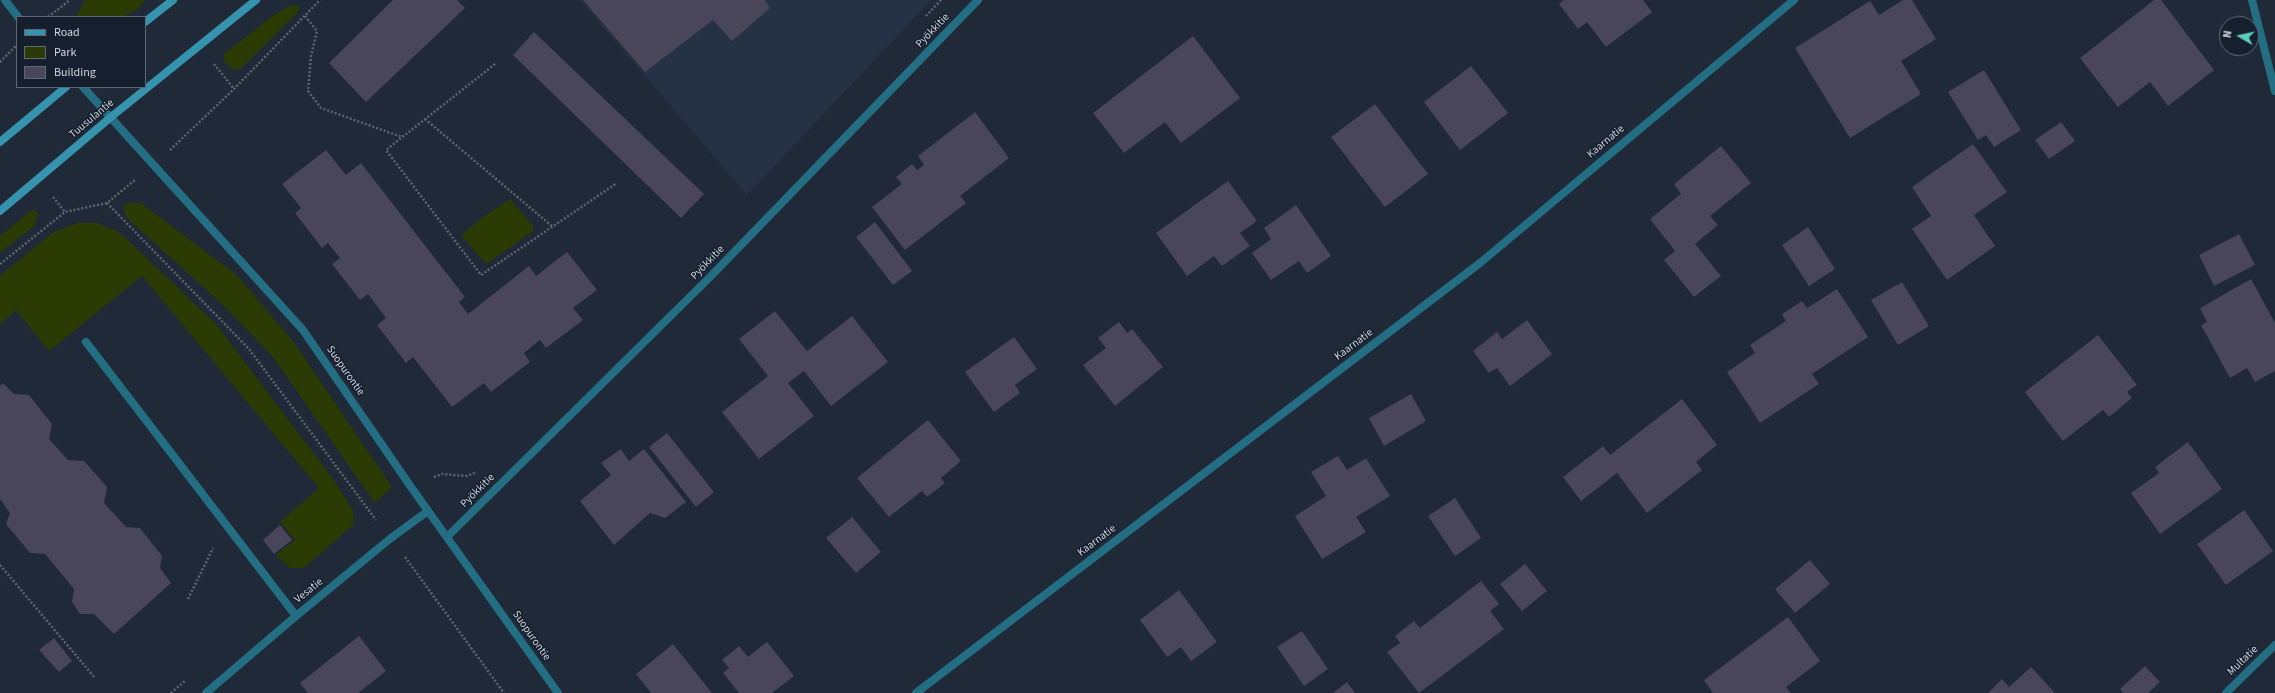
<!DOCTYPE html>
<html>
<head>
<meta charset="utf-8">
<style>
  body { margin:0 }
  #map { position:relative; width:2275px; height:693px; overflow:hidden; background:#1f2937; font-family:"Source Sans 3",sans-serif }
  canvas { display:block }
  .legend { position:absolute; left:16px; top:16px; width:130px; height:72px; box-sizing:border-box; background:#161f2d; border:1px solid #606874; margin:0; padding:5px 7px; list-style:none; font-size:12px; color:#cfd6df }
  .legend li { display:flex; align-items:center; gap:8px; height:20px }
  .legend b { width:20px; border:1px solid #606874 }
  .north { position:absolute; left:2219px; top:16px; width:40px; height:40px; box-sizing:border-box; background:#161f2d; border:1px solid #606874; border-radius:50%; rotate:279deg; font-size:11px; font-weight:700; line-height:16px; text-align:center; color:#cfd6df }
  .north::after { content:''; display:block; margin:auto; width:14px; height:18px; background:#5bcebc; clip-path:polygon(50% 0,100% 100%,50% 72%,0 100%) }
</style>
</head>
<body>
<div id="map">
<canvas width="2275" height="693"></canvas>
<ul class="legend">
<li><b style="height:5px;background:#3693ae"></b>Road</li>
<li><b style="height:11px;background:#2c3b03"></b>Park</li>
<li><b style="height:11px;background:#484658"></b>Building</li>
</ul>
<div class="north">N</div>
</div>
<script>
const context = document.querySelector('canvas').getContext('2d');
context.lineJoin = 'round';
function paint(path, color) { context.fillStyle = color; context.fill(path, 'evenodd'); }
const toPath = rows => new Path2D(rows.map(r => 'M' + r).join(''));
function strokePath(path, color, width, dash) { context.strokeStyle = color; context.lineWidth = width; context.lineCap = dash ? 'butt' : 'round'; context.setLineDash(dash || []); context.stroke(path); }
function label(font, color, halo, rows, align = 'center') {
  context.font = font + ' "Source Sans 3",sans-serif'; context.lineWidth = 3; context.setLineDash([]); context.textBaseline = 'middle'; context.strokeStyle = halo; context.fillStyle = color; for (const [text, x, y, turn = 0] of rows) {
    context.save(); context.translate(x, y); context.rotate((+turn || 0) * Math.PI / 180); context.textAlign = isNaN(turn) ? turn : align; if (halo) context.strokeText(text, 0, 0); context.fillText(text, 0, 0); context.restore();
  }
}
paint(toPath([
  [580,0,931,0,747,195]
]), '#253246');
paint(toPath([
  [85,0,143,0,144,1,137,10,122,17,76,17],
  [291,5,300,6,296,14,240,69,232,69,224,61,224,54,274,15],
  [510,199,533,226,533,231,486,264,461,235,485,216],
  [127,203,141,203,237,275,295,344,392,487,375,503,273,357,222,304,128,219,123,208],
  [33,209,38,213,35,225,0,253,0,236],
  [77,223,97,223,119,232,216,324,336,483,353,511,354,524,304,568,290,568,276,555,295,540,280,522,319,488,142,276,49,351,16,310,0,324,0,276,52,233]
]), '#2c3b03');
paint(toPath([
  [393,0,457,0,465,8,366,102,329,63],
  [583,0,765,0,770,8,732,41,713,20,645,72],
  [1564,0,1643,0,1652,12,1606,47,1587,22,1578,29,1559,4],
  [1903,0,1912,0,1936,39,1901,61,1921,94,1850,138,1795,48,1870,1,1879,15],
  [2154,0,2161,0,2214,70,2168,106,2150,82,2118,107,2080,58],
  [534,32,704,194,681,218,513,55],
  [1193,36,1240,98,1181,143,1165,122,1124,153,1093,113],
  [1471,66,1508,113,1460,150,1424,102],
  [1984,70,2021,130,1994,147,1986,135,1978,140,1948,92],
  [1375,104,1428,174,1385,207,1331,137],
  [975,112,1009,158,960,196,966,203,905,250,872,207,902,184,896,177,912,164,917,170,924,165,918,156],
  [2061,122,2075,141,2049,159,2035,140],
  [1973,144,2007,192,1974,215,1995,246,1947,280,1912,229,1931,216,1912,187],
  [1721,146,1751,183,1710,216,1718,225,1695,244,1721,276,1694,297,1664,260,1675,251,1650,219,1681,194,1674,184],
  [326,150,346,175,361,163,465,297,459,302,468,314,529,266,536,276,567,252,597,290,573,308,583,320,546,348,540,340,524,353,530,362,491,392,484,383,452,407,413,357,406,363,377,325,386,318,368,294,360,300,332,264,340,258,328,243,322,248,295,213,301,208,282,184],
  [1228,181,1257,221,1240,233,1250,246,1222,266,1214,256,1187,276,1156,233],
  [1296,205,1331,256,1307,273,1299,261,1271,280,1252,253,1271,239,1264,228],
  [875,222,912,271,893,285,856,237],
  [1808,227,1835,269,1809,286,1782,245],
  [2239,234,2255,265,2214,286,2199,255],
  [2251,279,2275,323,2275,371,2255,382,2247,368,2230,378,2201,325,2207,322,2200,308],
  [1902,282,1929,326,1898,345,1871,300],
  [1837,289,1868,337,1812,374,1819,384,1760,423,1727,372,1755,353,1750,345,1786,321,1782,314,1802,301,1807,308],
  [775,311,807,351,852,316,888,362,831,406,804,371,788,383,814,416,759,459,722,412,768,376,739,339],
  [1527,320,1552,354,1510,386,1497,368,1489,373,1473,351,1497,332,1502,339],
  [1119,322,1127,333,1132,329,1163,367,1115,406,1083,365,1106,348,1098,338],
  [2098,335,2137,385,2127,392,2132,398,2109,417,2103,410,2063,441,2025,392],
  [1014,337,1037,369,1015,385,1020,393,994,412,965,372],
  [3,383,14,394,29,395,52,424,49,439,68,460,84,461,107,487,104,503,126,527,140,528,162,556,160,568,171,583,114,634,94,614,80,614,72,602,74,589,45,554,30,553,6,524,10,513,0,499,0,386],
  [1411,394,1426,421,1384,446,1369,418],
  [1682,399,1717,445,1696,462,1702,470,1647,513,1617,473,1581,501,1563,477,1603,446,1610,455],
  [928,420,961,461,941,478,945,483,927,497,922,491,889,517,857,478],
  [667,433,714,492,696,507,649,447],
  [2188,442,2222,489,2160,534,2131,493,2159,473,2155,467],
  [621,449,629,461,644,449,686,502,665,518,650,513,614,545,580,501,611,475,601,463],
  [1338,456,1347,470,1366,458,1390,496,1356,517,1366,532,1322,559,1295,516,1326,496,1311,472],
  [1455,498,1481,538,1455,556,1428,516],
  [2244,510,2273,551,2226,585,2197,544],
  [852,517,881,552,856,573,826,538],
  [280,525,292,540,274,554,263,540],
  [1810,560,1830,584,1795,613,1775,589],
  [1525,564,1547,591,1522,611,1500,584],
  [1481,581,1499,604,1490,611,1504,629,1419,693,1387,652,1400,643,1395,636,1414,621,1420,628],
  [1179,590,1217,642,1191,661,1181,647,1167,657,1140,620],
  [1788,617,1820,661,1786,687,1791,693,1713,693,1704,680],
  [1302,631,1328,669,1304,686,1277,647],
  [359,636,386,671,358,693,308,693,300,683],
  [54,638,72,661,59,672,39,650],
  [767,642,794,676,772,693,739,693,723,673,729,668,722,660,739,646,748,657],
  [673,644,712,693,651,693,636,674],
  [2145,666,2160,682,2148,693,2123,693,2120,689],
  [2031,667,2055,693,1988,693,2002,679,2009,687],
  [1347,682,1355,693,1333,693]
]), '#484658');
strokePath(toPath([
  [305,16,317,31,311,56,308,91,321,108,402,137],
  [926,16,941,0],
  [48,17,70,0],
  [0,62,17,45],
  [214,64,234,89],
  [495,64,386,150,481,275,617,183],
  [425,119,553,227],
  [170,150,234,89,320,0],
  [53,197,65,212],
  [107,203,249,349,376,520],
  [0,264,65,212,107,203,135,180],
  [434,477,442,474,467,476,477,472],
  [405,557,504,693],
  [0,565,95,678],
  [188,599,213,548],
  [171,693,185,681]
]), '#5c6571', 2.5, [2, 2]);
strokePath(toPath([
  [86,342,296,616]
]), '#246e84', 8);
strokePath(toPath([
  [5,0,18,17],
  [2252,0,2275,91],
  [83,87,303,330,411,487,558,693],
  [447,537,712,275,978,0],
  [206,693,296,616,391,538,428,511],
  [916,693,1480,263,1794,0],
  [2226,693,2275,645]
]), '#246e84', 8);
strokePath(toPath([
  [145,22,173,0],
  [0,142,66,87],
  [0,211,111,117,256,0]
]), '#3693ae', 8);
label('11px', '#cfd6df', '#161f2d', [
  ["Pyökkitie",933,31,-46],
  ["Tuusulantie",92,119,-40],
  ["Kaarnatie",1606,142,-40],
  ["Pyökkitie",708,263,-46],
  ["Kaarnatie",1354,345,-37],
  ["Suopurontie",345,371,55],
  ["Pyökkitie",478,491,-45],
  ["Kaarnatie",1097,541,-37],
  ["Vesatie",309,591,-39],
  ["Suopurontie",531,636,55],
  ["Multatie",2243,661,-44]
]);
</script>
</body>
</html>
